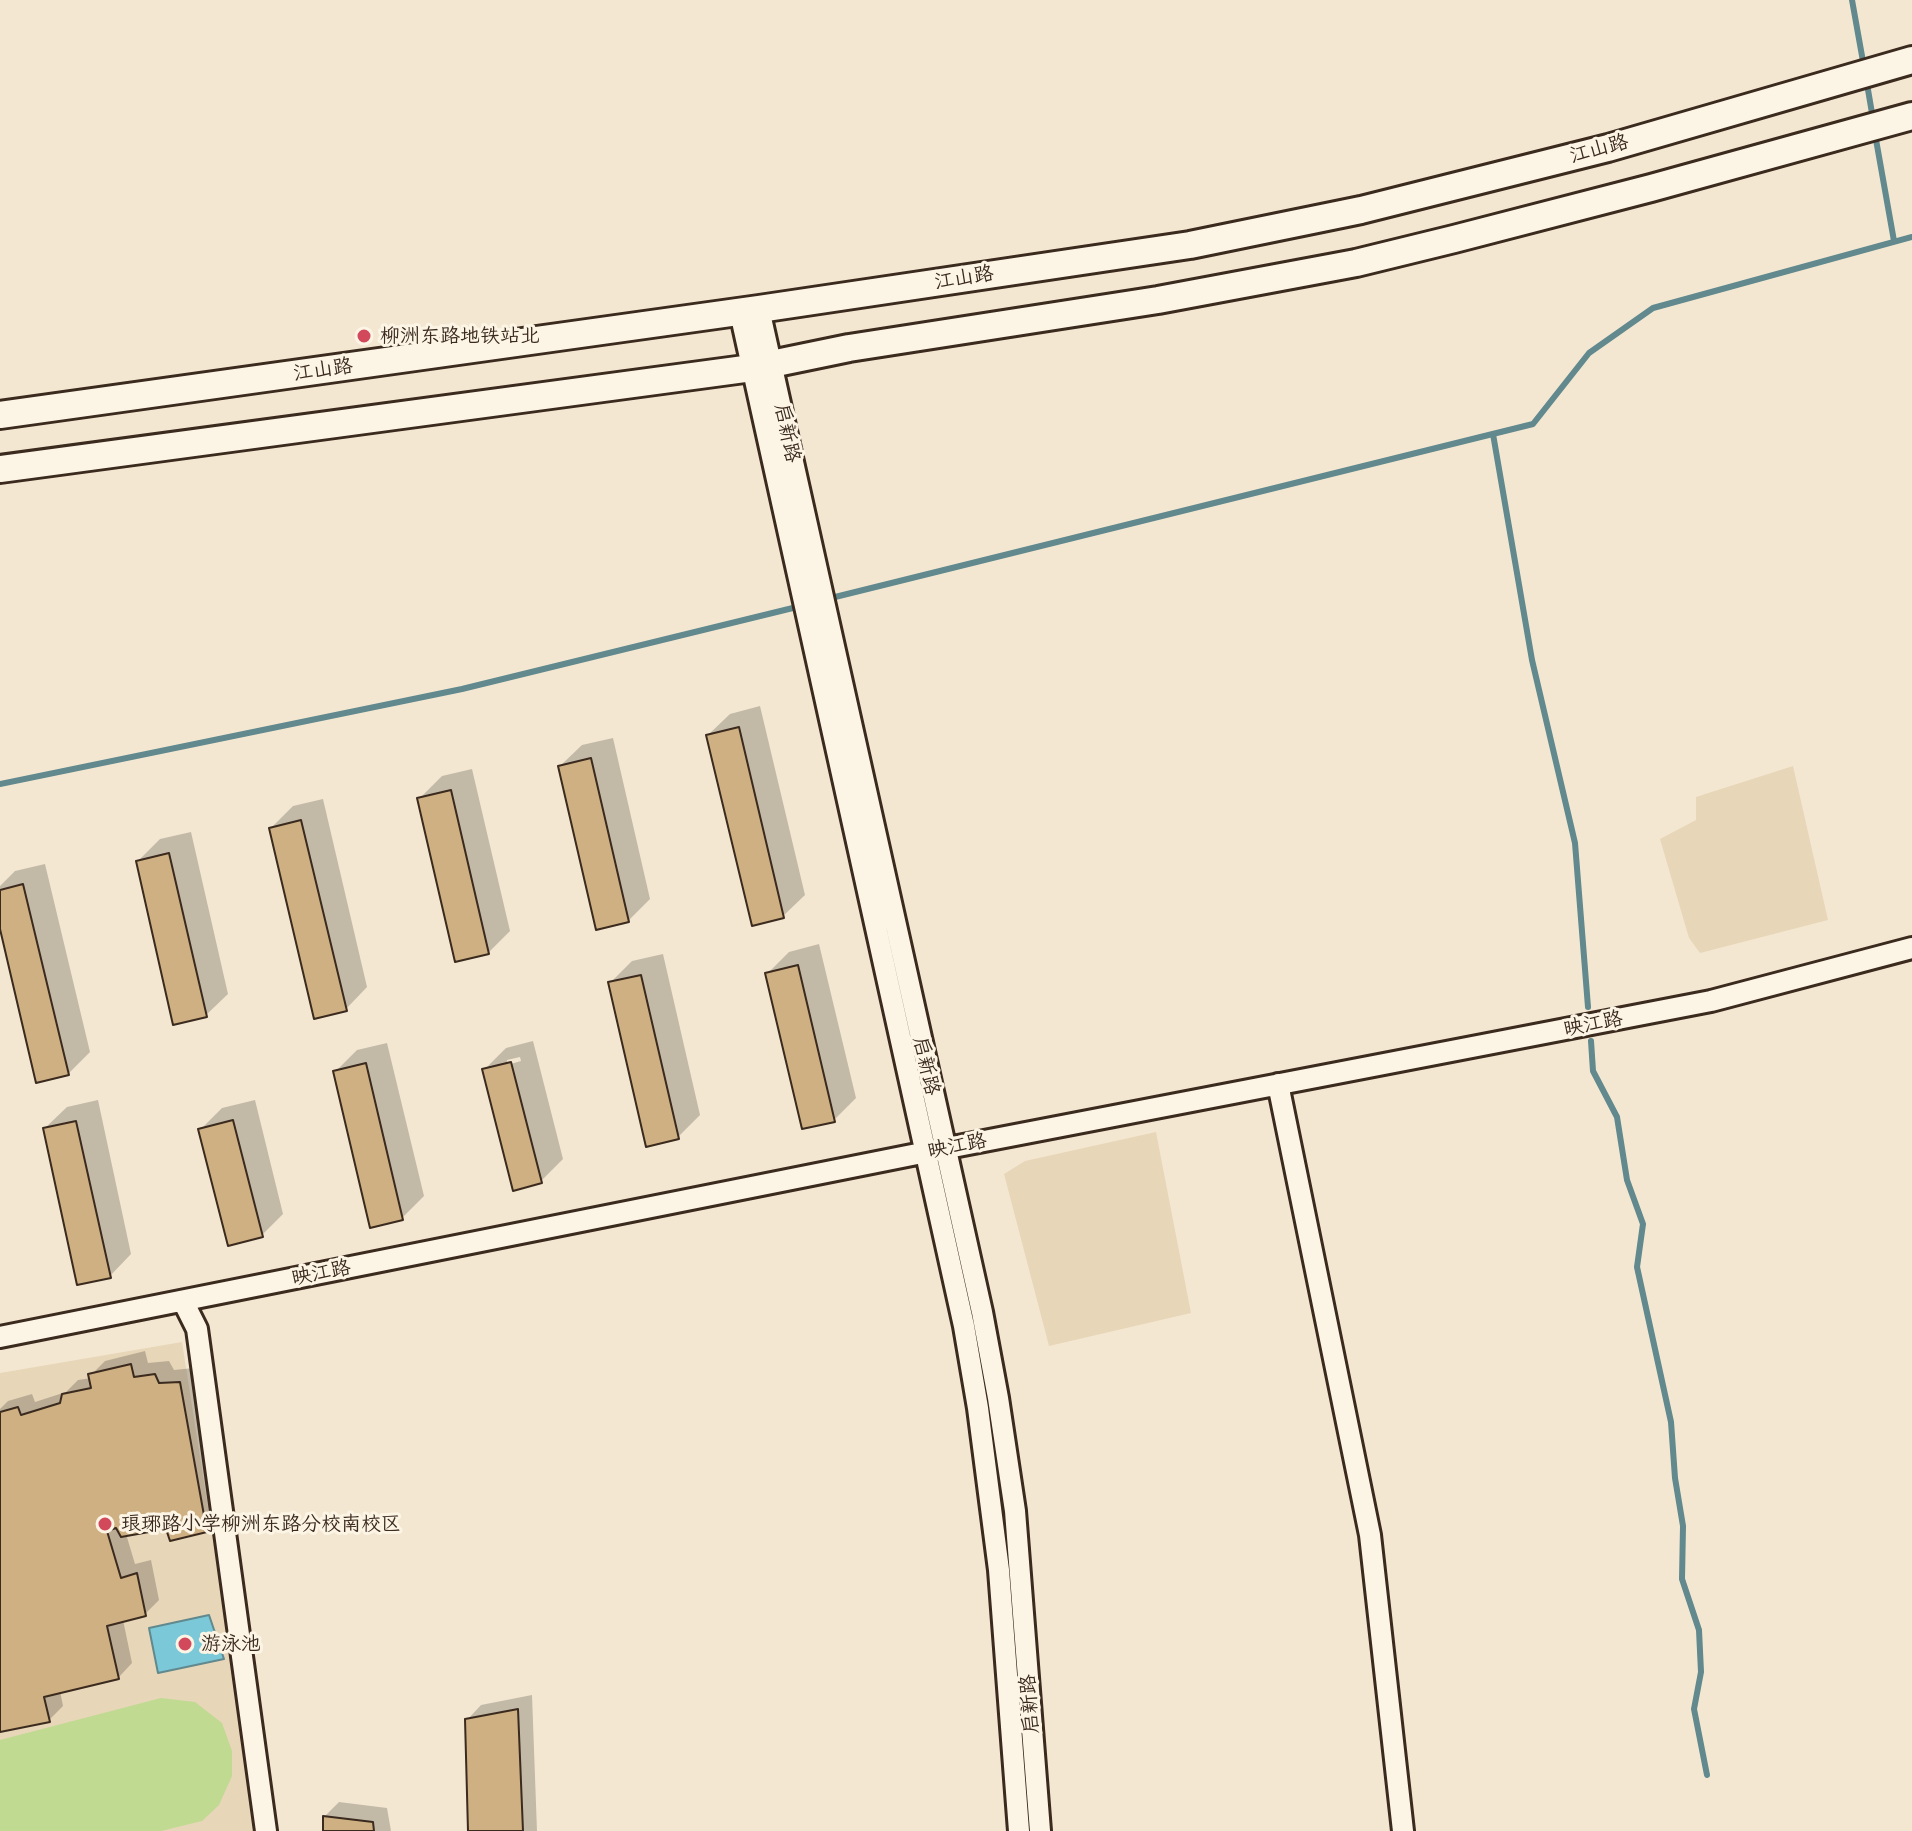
<!DOCTYPE html>
<html>
<head>
<meta charset="utf-8">
<style>
  body { margin:0 }
  canvas { display:block; background:#f3e7d1 }
</style>
</head>
<body>
<canvas width="1912" height="1831"></canvas>
<script>
const context = document.querySelector('canvas').getContext('2d');
context.lineJoin = 'round';
function paint(path, color) { context.fillStyle = color; context.fill(path, 'evenodd'); }
const toPath = rows => new Path2D(rows.map(r => 'M' + r).join(''));
function strokePath(path, color, width, dash) { context.strokeStyle = color; context.lineWidth = width; context.lineCap = dash ? 'butt' : 'round'; context.setLineDash(dash || []); context.stroke(path); }
function label(font, color, halo, rows, align = 'center') {
  context.font = font + ' Delius,"LXGW WenKai TC",sans-serif'; context.lineWidth = 6; context.setLineDash([]); context.textBaseline = 'middle'; context.strokeStyle = halo; context.fillStyle = color; for (const [text, x, y, turn = 0] of rows) {
    context.save(); context.translate(x, y); context.rotate((+turn || 0) * Math.PI / 180); context.textAlign = isNaN(turn) ? turn : align; if (halo) context.strokeText(text, 0, 0); context.fillText(text, 0, 0); context.restore();
  }
}
paint(toPath([
  [1793,766,1828,920,1700,953,1689,938,1660,839,1696,820,1696,797],
  [1156,1132,1191,1313,1049,1346,1004,1174,1025,1161],
  [182,1342,234,1674,254,1831,0,1831,0,1373]
]), '#e8d6b9');
paint(toPath([
  [161,1698,195,1702,222,1723,232,1751,232,1776,219,1805,202,1821,161,1831,0,1831,0,1740]
]), '#c0da92');
const water = toPath([
  [209,1615,224,1659,158,1673,149,1628,209,1615]
]);
paint(water, '#7bc8d9');
strokePath(water, '#61898e', 2);
paint(toPath([
  [760,706,805,895,783,916,708,735,730,714],
  [613,738,650,899,628,921,560,766,582,745],
  [472,769,510,931,488,953,420,798,442,776],
  [323,799,367,987,346,1009,271,828,293,806],
  [191,832,228,994,206,1015,138,861,160,839],
  [45,864,90,1052,68,1074,0,921,0,886,15,871],
  [819,944,856,1098,834,1120,804,1127,767,974,789,952],
  [663,954,700,1115,678,1137,610,983,632,961],
  [533,1041,563,1159,541,1181,484,1070,506,1048],
  [520,1057,521,1061,507,1065,507,1060],
  [387,1043,424,1196,402,1218,335,1072,357,1050],
  [98,1100,131,1254,110,1276,45,1128,67,1107],
  [255,1100,283,1214,262,1235,200,1130,222,1108],
  [145,1351,148,1363,169,1361,174,1370,194,1368,221,1516,206,1530,167,1526,126,1534,135,1564,151,1560,159,1600,145,1614,123,1620,132,1663,118,1678,60,1691,63,1706,49,1720,0,1730,0,1409,8,1401,32,1394,35,1402,66,1392,78,1380,91,1378,91,1375,105,1361],
  [532,1695,537,1831,470,1831,467,1720,481,1705],
  [339,1802,387,1808,391,1831,325,1831,325,1816]
]), '#0003');
strokePath(toPath([
  [1852,0,1864,67],
  [1866,78,1873,119],
  [1875,134,1894,241],
  [1493,434,1532,660,1575,843,1588,1007],
  [827,599,1533,424,1589,353,1653,308,1912,237],
  [0,784,462,689,801,606],
  [1591,1041,1593,1071,1617,1117,1627,1180,1643,1224,1637,1267,1671,1422,1675,1478,1683,1526,1682,1579,1699,1630,1701,1672,1694,1709,1707,1775]
]), '#61898e', 6);
const building = toPath([
  [739,727,784,918,752,926,706,735,739,727],
  [591,758,629,922,596,930,558,766,591,758],
  [451,790,489,954,455,962,417,798,451,790],
  [301,820,347,1011,314,1019,269,828,301,820],
  [169,853,207,1017,173,1025,136,861,169,853],
  [23,884,69,1075,36,1083,0,929,0,890,23,884],
  [798,965,835,1122,802,1129,765,973,798,965],
  [641,975,679,1139,646,1147,608,982,641,975],
  [511,1062,542,1183,513,1191,482,1069,511,1062],
  [366,1063,403,1220,370,1228,333,1071,366,1063],
  [233,1120,263,1237,228,1246,198,1129,233,1120],
  [76,1121,111,1278,77,1285,43,1128,76,1121],
  [131,1364,134,1377,155,1374,159,1383,180,1382,207,1532,170,1541,166,1529,121,1537,116,1528,107,1531,121,1578,137,1573,146,1616,107,1626,119,1679,44,1697,50,1722,0,1732,0,1412,18,1407,21,1415,60,1403,62,1394,91,1388,88,1374,131,1364],
  [518,1709,523,1831,468,1831,465,1719,518,1709],
  [323,1816,373,1822,374,1831,323,1831,323,1816]
]);
paint(building, '#ceb082');
strokePath(building, '#3b2a1e', 2);
const minor = toPath([
  [759,309,982,1312,998,1398,1015,1511,1040,1831],
  [740,312,964,1326,978,1408,999,1570,1019,1831],
  [1278,1084,1370,1535,1403,1831],
  [183,1301,197,1329,266,1831],
  [0,1337,927,1152,1711,1001,1912,948]
]);
const major = toPath([
  [0,415,759,309,1190,245,1361,210,1608,148,1912,60],
  [0,469,752,368,849,348,1158,300,1356,263,1454,239,1651,188,1912,116]
]);
strokePath(minor, '#3b2a1e', 26);
strokePath(major, '#3b2a1e', 32);
strokePath(minor, '#fcf5e5', 20);
strokePath(major, '#fcf5e5', 26);
for (const [x, y, r, color] of [
  [364,336,8,"#d1495b"],
  [105,1524,8,"#d1495b"],
  [185,1644,8,"#d1495b"]
]) { const dot = new Path2D(); dot.arc(x, y, r, 0, 2 * Math.PI); context.fillStyle = color; context.fill(dot); strokePath(dot, '#fcf5e5', 3); }
label('20px', '#3b2a1e', '#fcf5e5', [
  ["江山路",1599,149,-15],
  ["江山路",964,278,-9],
  ["江山路",323,370,-8],
  ["启新路",787,433,78],
  ["映江路",1593,1024,-11],
  ["启新路",926,1066,77],
  ["映江路",957,1146,-11],
  ["映江路",321,1273,-11],
  ["启新路",1030,1704,-94]
]);
label('20px', '#3b2a1e', '#fcf5e5', [
  ["柳洲东路地铁站北",380,336],
  ["琅琊路小学柳洲东路分校南校区",121,1524],
  ["游泳池",201,1644]
], 'left');
</script>
</body>
</html>
